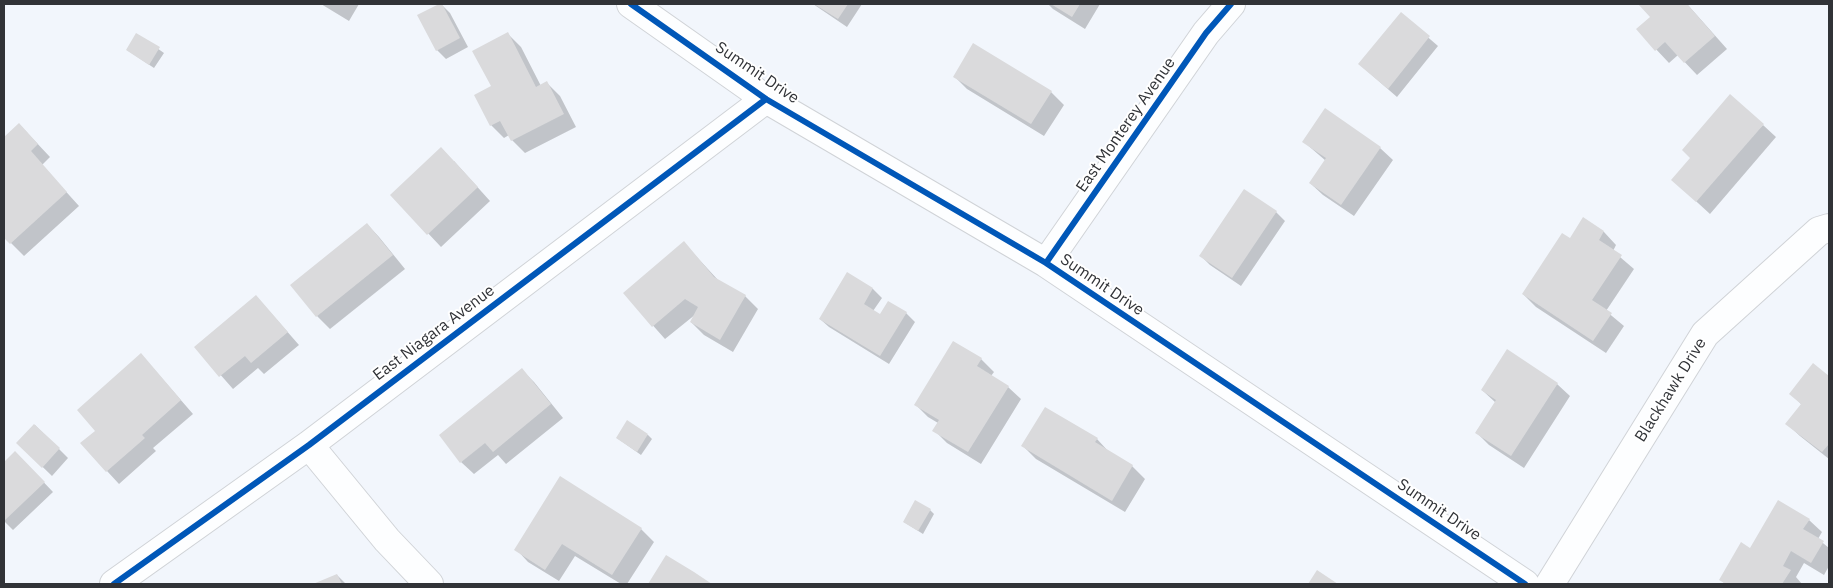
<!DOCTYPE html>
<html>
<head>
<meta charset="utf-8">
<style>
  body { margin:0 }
  #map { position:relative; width:1833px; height:588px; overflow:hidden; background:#f2f6fc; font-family:"IBM Plex Sans",sans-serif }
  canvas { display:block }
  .frame { position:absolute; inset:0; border:5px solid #313337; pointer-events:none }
</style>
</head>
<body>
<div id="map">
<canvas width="1833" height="588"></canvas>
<div class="frame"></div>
</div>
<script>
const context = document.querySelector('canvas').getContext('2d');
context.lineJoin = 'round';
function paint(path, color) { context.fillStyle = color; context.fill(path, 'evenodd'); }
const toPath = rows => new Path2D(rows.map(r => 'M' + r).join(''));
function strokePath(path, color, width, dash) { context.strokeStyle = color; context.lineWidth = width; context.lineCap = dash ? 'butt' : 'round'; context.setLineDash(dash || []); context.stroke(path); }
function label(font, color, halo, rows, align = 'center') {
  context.font = font + ' "IBM Plex Sans",sans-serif'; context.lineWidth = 4; context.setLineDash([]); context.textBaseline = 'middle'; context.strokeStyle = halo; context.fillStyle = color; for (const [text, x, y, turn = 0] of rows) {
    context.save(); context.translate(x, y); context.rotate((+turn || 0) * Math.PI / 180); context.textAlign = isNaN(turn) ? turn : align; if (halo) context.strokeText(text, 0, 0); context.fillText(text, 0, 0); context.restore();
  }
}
paint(toPath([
  [321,4,359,4,349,21],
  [441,4,450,13,468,47,446,59,437,50],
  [813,4,862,4,847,27],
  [1048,4,1100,4,1085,29,1053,9],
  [1640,4,1687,4,1727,49,1697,75,1678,55,1669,63,1637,29,1651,17],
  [1401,14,1438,46,1397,97,1359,64],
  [137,34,164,53,154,68,127,50],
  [508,34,521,47,541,86,547,83,560,96,576,127,525,153,512,140,509,135,504,138,491,125,493,87],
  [954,76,1051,92,1064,105,1044,136,967,89],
  [19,124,50,157,42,165,79,206,24,256,4,236,4,200,7,197,4,193,4,138],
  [1763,125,1776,137,1710,214,1686,192],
  [1304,142,1380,148,1393,160,1354,216,1323,195,1310,183,1326,161],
  [454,161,490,201,441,247,392,195],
  [1276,212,1285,221,1241,286,1210,265,1201,256],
  [1584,219,1604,232,1616,245,1613,251,1634,269,1606,311,1624,326,1606,353,1536,307,1523,294,1571,239],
  [367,224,379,237,405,269,330,329,317,316,292,285],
  [684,243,718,280,745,296,758,309,733,352,704,335,691,322,696,314,665,339,624,293],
  [847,274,873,289,882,298,873,311,880,316,906,313,915,322,889,364,829,327,820,319],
  [256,296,299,345,264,374,258,368,233,389,196,347],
  [981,359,994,372,991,376,1008,387,1021,399,981,464,947,443,934,430,938,423,928,417,915,404],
  [1814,365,1829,377,1829,459,1800,436,1787,424,1802,405,1791,394],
  [153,368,193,414,153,448,156,451,119,484,107,471,97,431],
  [522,370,534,382,563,418,506,464,498,455,474,474,461,462],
  [1557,384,1570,396,1524,468,1489,445,1476,432,1496,403,1482,390],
  [35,425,68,458,52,476,18,443],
  [648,435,652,439,641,455,617,438],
  [1097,439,1109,452,1132,466,1145,479,1125,512,1036,459,1023,446],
  [15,452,53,492,13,530,4,521,4,463],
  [930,510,934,514,923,534,904,522],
  [1809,520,1822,532,1818,539,1829,548,1829,566,1824,575,1804,563,1796,577,1802,584,1725,584,1721,580,1751,549],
  [641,529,654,542,627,584,621,584,575,556,559,581,528,562,516,549],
  [667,557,710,584,649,584],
  [337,575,346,584,316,584]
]), '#0003');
paint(toPath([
  [439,4,442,4,460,38,436,51,417,15],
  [814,4,848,4,838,19],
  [1051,4,1080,4,1072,17],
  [1638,4,1687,4,1715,36,1684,63,1665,42,1655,51,1636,29,1650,17],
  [1401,12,1430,36,1388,89,1358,64],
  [508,32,536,87,547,81,564,114,511,141,500,121,490,126,474,95,491,86,472,51],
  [136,33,160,47,149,65,126,50],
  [973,43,1052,91,1031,124,953,77],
  [1730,94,1764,124,1696,202,1671,180,1690,158,1682,150],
  [1325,108,1381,147,1341,205,1309,183,1326,158,1302,142],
  [19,123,38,144,31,151,67,192,10,244,4,238,4,198,5,197,4,195,4,137],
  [441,147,478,187,427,235,390,195],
  [1244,189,1277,211,1232,278,1199,256],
  [1583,217,1604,231,1599,240,1622,255,1592,300,1612,313,1593,341,1522,294,1562,233,1570,238],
  [367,223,393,255,316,317,290,285],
  [684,241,714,277,746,295,720,340,690,322,698,307,685,299,652,327,623,293],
  [847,272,873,288,864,304,880,314,888,301,907,312,880,356,819,319],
  [256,295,288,332,251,363,245,356,219,377,194,347],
  [953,341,982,358,977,366,1009,386,968,452,932,431,939,420,914,405],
  [1507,349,1558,383,1511,456,1475,433,1496,400,1481,390],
  [141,353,181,400,142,435,145,438,106,472,80,443,95,431,77,410],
  [1813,363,1829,376,1829,444,1822,452,1785,424,1801,404,1789,394],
  [522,368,551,404,493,452,485,443,460,463,439,435],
  [1045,407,1098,438,1095,442,1133,465,1112,501,1021,446],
  [627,420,648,434,637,452,616,438],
  [34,424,60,448,42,468,16,443],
  [15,451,45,482,4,521,4,462],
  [560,476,642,528,612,575,562,544,545,570,514,550],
  [915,500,931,509,918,531,903,522],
  [1778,500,1810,519,1803,529,1824,541,1811,563,1791,551,1783,566,1791,570,1782,584,1726,584,1719,580,1741,542,1750,548],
  [666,555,694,572,712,584,648,584],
  [1317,570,1338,584,1308,584],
  [337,574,342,584,313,584]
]), '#dadadc');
const minor = toPath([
  [631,4,766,99,1046,263,1525,584],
  [1046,263,1206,33,1231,4],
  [309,445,387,540,429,584],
  [114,584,309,445,766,99],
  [1550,584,1705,334,1819,231,1829,228]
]);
strokePath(minor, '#d0d3d7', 30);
strokePath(minor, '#fdfeff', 28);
strokePath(toPath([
  [631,4,766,99,1046,263,1525,584],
  [1046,263,1206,33,1231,4],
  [114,584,309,445,766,99]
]), '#0057b8', 6);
label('16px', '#313337', '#fff', [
  ["Summit Drive",757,73,34],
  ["East Monterey Avenue",1126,125,-55],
  ["Summit Drive",1102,285,34],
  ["East Niagara Avenue",434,333,-37],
  ["Blackhawk Drive",1671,390,-58],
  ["Summit Drive",1439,510,34]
]);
</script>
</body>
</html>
